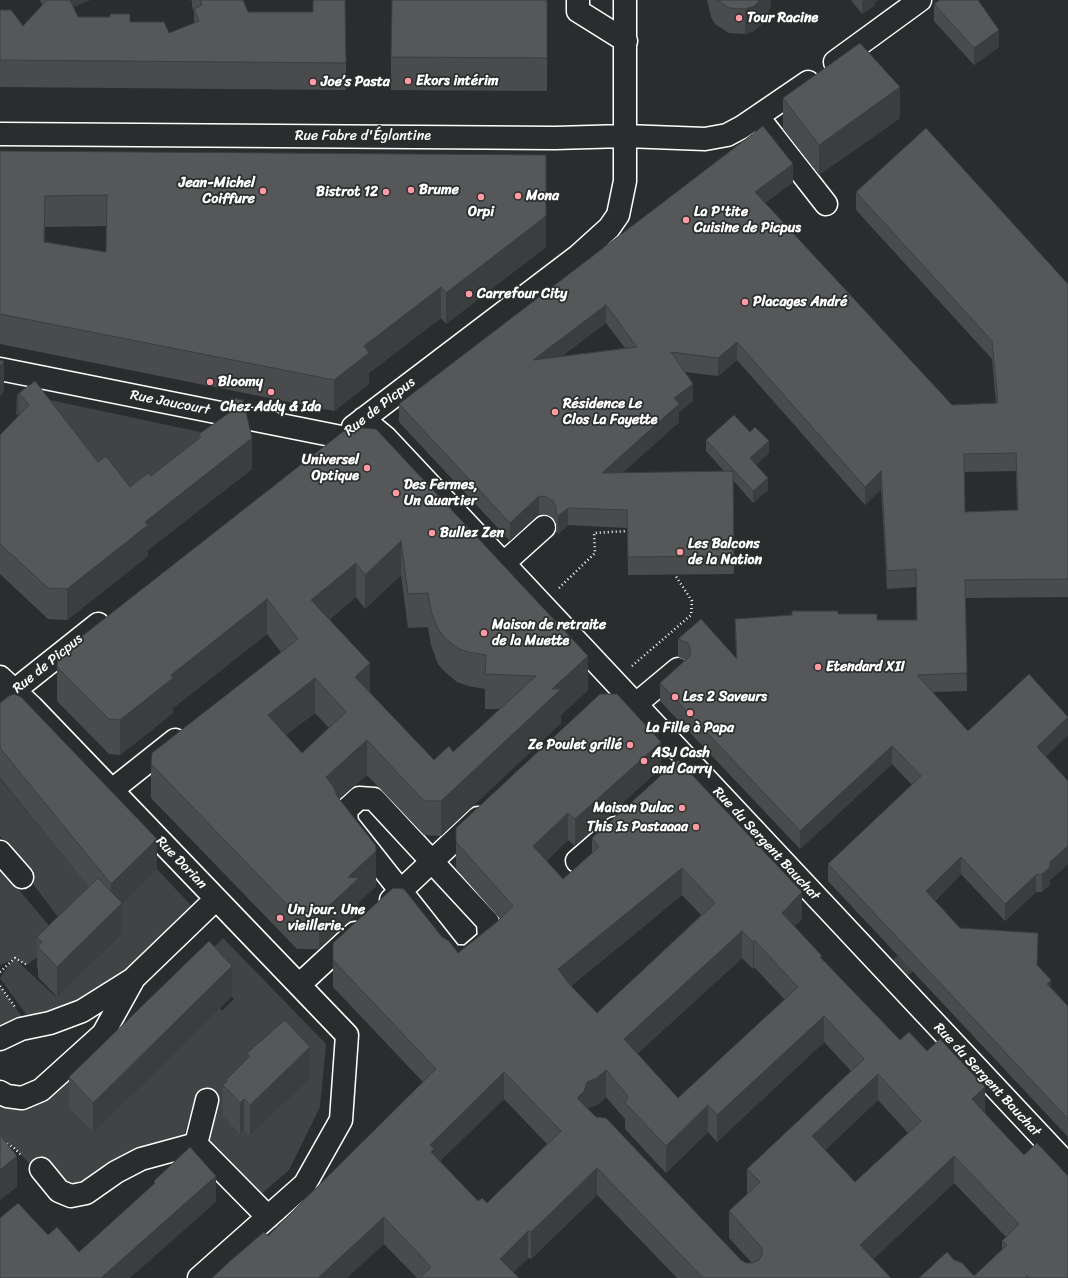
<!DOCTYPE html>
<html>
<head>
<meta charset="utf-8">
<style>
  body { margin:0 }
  canvas { display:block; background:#2a2d2e }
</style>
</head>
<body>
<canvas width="1068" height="1278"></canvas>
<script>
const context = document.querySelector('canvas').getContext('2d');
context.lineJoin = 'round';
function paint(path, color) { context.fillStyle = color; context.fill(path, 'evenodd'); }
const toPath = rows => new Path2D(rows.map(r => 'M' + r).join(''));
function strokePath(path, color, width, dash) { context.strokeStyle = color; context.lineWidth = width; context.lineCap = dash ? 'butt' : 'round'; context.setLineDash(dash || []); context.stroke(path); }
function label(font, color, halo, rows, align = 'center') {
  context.font = font + ' Sriracha,sans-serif'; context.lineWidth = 3.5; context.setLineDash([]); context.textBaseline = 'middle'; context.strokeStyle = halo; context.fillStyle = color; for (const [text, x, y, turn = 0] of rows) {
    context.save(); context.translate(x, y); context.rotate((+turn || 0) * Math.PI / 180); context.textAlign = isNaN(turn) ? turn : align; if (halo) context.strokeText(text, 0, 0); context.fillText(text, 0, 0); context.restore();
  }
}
paint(toPath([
  [17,393,219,436,129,516,35,411,16,415],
  [0,779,102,902,68,930,30,880,33,877,0,836],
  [0,867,60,939,27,965,16,960,56,997,107,919,157,869,199,914,82,1011,28,1017,0,978,14,959,0,965],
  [223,938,326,1044,320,1107,289,1170,253,1201,196,1144,197,1096,183,1138,85,1186,65,1182,32,1166,13,1147,7,1144,0,1148,0,1103,70,1077,69,1108,93,1133,220,1008,222,1011,234,999,199,963],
  [0,986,24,1020,0,1029]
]), '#414445');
strokePath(toPath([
  [890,977,927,944]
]), '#3f4243', 22, [22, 11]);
const minor = toPath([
  [578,0,578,11,626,41],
  [835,62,920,0],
  [758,117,826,204],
  [0,134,555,138,625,136,705,139,727,135,742,127,808,82],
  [0,369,341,437],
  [363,419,386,438,1068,1165],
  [353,427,578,256,609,228,618,215,625,181,625,0],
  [504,563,544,527],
  [0,677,32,707,347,1035,341,1120,305,1184,199,1278],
  [0,702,98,624],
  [636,704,678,669],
  [112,790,175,740],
  [359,798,374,799,488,922,489,939,468,957,452,956,347,823,346,810,359,798],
  [0,852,22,877],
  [577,861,615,828],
  [391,900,478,818],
  [299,985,355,933],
  [0,1039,21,1029,50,1023,82,1011,133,979,216,899],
  [0,1092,7,1096,22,1098,41,1090,103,1034,133,980],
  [196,1144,207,1100],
  [41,1169,59,1191,71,1196,86,1193,116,1172,141,1159,196,1144,268,1217]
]);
strokePath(minor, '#fff', 25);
strokePath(toPath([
  [559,588,595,553,594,533,627,531],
  [632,666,691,615,692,601,675,575],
  [0,972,15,958,27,965],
  [0,986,15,1007],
  [0,1148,7,1144,13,1147,22,1156]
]), '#fff', 2.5, [1, 3]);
strokePath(minor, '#2a2d2e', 22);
paint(toPath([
  [40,0,90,0,73,7,78,17,130,22,169,33,194,23,194,12,192,6,192,0,190,1,190,0,243,0,248,12,346,63,346,90,0,87,0,10,23,26,42,5],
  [547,0,547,91,391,90,391,57],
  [707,0,771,0,771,4,766,20,754,31,745,34,729,33,715,24,711,17],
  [851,0,878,0,875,2,875,5,862,14],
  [934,4,999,47,974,65,934,21],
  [783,98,900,118,819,175,783,129],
  [0,151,546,247,446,324,441,318,369,373,369,384,334,411,0,344],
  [106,226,106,252,45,242,45,227],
  [793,182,765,203,952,405,996,403,992,359,856,210,856,192,1068,284,1068,597,965,598,967,691,933,692,968,731,1068,735,1046,756,1068,781,1068,864,1050,880,1050,885,1042,892,1036,892,1005,921,961,874,935,901,960,928,1037,966,1051,987,1068,1006,1068,1137,828,881,828,864,912,785,892,764,800,849,660,701,660,683,685,660,678,657,678,639,736,658,735,619,792,615,792,611,838,614,877,620,917,620,916,587,887,589,881,489,865,505,737,360,718,376,685,372,693,401,679,412,679,422,622,473,724,471,706,451,706,440,750,432,769,453,756,465,768,490,753,503,733,480,734,574,628,575,627,528,568,525,558,534,556,531,556,524,553,518,547,515,539,514,510,541,399,422,399,404],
  [606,323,625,348,562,356],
  [1016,471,1017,510,965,512,965,472],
  [19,393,98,462,130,487,151,476,199,439,199,434,252,469,148,550,148,556,67,620,48,619,0,574,0,435,19,415],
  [349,427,588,690,561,715,561,723,441,836,424,835,367,775,339,799,376,880,376,886,359,902,359,912,319,949,297,949,151,798,151,764,281,652,267,634,173,708,173,713,120,755,109,754,57,701,57,667],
  [401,575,408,628,428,627,431,645,438,664,445,672,457,682,468,686,485,689,485,709,500,709,453,752,434,760,370,693,330,619,356,597,365,609],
  [315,713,329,728,302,753,286,735],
  [0,703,157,869,122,904,122,934,57,997,38,977,38,969,37,967,37,937,89,887,0,778],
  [678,760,802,919,794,927,822,959,900,1040,985,1114,1068,1278,919,1278,954,1260,974,1276,1002,1250,1002,1241,1006,1237,954,1183,873,1259,891,1278,677,1278,597,1195,531,1259,528,1258,513,1272,519,1278,417,1278,384,1244,268,1236,423,1082,333,987,333,943,442,937,458,953,500,919,456,869,456,842,661,768,575,846,568,840,546,861,563,879,592,853,592,838],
  [682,895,701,915,597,1013,571,986],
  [742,958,753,969,754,967,785,1000,678,1098,637,1054],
  [824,1042,851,1071,747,1169,747,1194,729,1211,729,1238,752,1263,746,1263,741,1260,587,1108,597,1105,606,1097,625,1119,625,1129,666,1173,708,1132,717,1142],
  [504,1099,547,1144,487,1203,478,1201,440,1161],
  [878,1100,908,1133,855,1182,825,1150],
  [232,996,93,1133,69,1108,69,1077],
  [247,1053,310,1078,250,1136,244,1130,240,1134,223,1116,223,1085,226,1082,226,1080,247,1059]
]), '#494b4c');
paint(toPath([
  [63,0,90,0,63,11],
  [760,0,771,0,771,4,766,20,754,31,745,34,745,9],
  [862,0,878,0,875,2,875,5,862,14],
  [999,30,999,47,974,65,974,48],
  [900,87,900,118,819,175,819,145],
  [546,155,546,247,446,324,446,293],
  [793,164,793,182,755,210,755,192],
  [45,196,45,227,44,273,44,242],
  [441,287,441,318,369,373,369,384,334,411,334,380,364,346],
  [606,305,606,323,533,377,533,360],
  [737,342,737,360,718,376,718,358],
  [4,361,4,391,0,397,0,367],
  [693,384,693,401,679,412,679,422,602,491,602,473,674,398],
  [252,438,252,469,148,550,148,556,67,620,67,589,145,522],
  [769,441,769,453,750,470,750,458],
  [881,471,881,489,865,505,865,487],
  [768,478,768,490,753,503,753,491],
  [539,496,539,514,510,541,510,523],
  [568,508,568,525,558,534,558,516],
  [401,541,401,575,365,609,365,575],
  [356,563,356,597,311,634,311,600],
  [267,599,267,634,173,708,173,713,120,755,120,720,171,675],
  [588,656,588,690,561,715,561,723,441,836,441,801,552,689],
  [370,663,370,697,355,677],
  [315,678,315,713,268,749,268,715],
  [1068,717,1068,735,1037,765,1037,747],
  [367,740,367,775,326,811,326,777],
  [661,742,661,768,575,846,575,819],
  [892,746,892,764,800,849,800,831],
  [568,813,568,840,533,873,533,846],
  [157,839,157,869,122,904,122,934,57,997,57,967,111,914,111,884],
  [376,846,376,886,359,902,359,912,319,949,319,915,348,877],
  [1068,846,1068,864,1050,880,1050,885,1042,892,1042,874,1050,862],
  [961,857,961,874,926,909,926,891],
  [682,868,682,895,558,996,558,969],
  [1036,875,1036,892,1005,921,1005,904],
  [802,892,802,919,782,939,782,913],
  [742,931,742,958,624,1066,624,1039],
  [754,940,754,967,753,969,753,942],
  [232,966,232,996,93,1133,93,1103],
  [1051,980,1051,998,1047,984],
  [824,1016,824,1042,717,1142,717,1115],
  [310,1047,310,1078,250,1136,250,1105],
  [606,1070,606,1097,597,1105,587,1108,577,1098,587,1082],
  [504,1072,504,1099,434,1167,430,1145],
  [878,1074,878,1100,812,1163,812,1136],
  [985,1087,985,1114,972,1099],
  [244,1099,244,1130,240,1134,240,1103],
  [708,1105,708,1132,666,1173,666,1146],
  [17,1156,17,1187,0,1200,0,1170],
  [954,1156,954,1183,860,1272,860,1245],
  [597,1168,597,1195,531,1259,531,1232],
  [216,1176,216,1202,130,1278,101,1278],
  [384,1217,384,1244,347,1278,318,1278],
  [528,1231,528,1258,508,1278,500,1259]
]), '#3c3d3e');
const building = toPath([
  [47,0,70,0,78,17,110,17,110,14,130,14,130,22,164,22,169,33,199,21,194,9,202,5,200,0,243,0,248,12,313,12,313,0,345,0,346,63,0,60,0,10,11,10,23,26,47,0],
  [392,0,547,0,547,58,391,57,392,0],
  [717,0,760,0,754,6,745,9,729,8,717,0],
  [940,0,978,0,999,30,974,48,934,4,940,0],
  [860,43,900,87,819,145,783,98,860,43],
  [763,126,793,164,755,192,952,405,998,403,992,341,856,192,926,128,1068,284,1068,579,965,580,967,673,917,675,968,731,1029,674,1068,717,1037,747,1068,781,1068,846,1050,862,1050,867,1042,874,1036,875,1005,904,961,857,926,891,960,928,1038,933,1037,965,1051,980,1047,984,1068,1006,1068,1119,828,864,921,776,892,746,800,831,660,683,690,656,690,649,688,643,678,639,701,619,737,659,735,619,792,615,792,611,838,611,838,614,877,614,877,620,917,620,916,569,887,571,881,471,865,487,737,342,718,358,671,352,693,384,674,398,679,404,602,473,733,471,734,556,628,557,627,510,568,508,558,516,556,513,556,507,553,501,547,497,539,496,510,523,399,404,763,126],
  [606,305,637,347,533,360,606,305],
  [1016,453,1018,510,965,512,964,454,1016,453],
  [0,151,546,155,546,216,446,293,441,287,364,346,369,353,334,380,0,314,0,151],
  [107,195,106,252,44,242,45,196,107,195],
  [0,360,4,361,0,367,0,360],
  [35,381,98,462,106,456,130,487,148,473,151,476,201,437,199,434,229,413,232,398,243,400,252,438,145,522,148,525,67,589,48,588,0,544,0,435,29,405,19,393,35,381],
  [734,415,750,432,755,427,769,441,750,458,768,478,753,491,706,440,734,415],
  [349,427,376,429,588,656,552,689,561,689,441,801,424,801,367,740,326,777,334,788,337,796,376,846,376,851,348,877,359,878,319,915,297,915,151,764,152,753,298,639,267,599,171,675,173,678,120,720,109,719,57,667,58,655,349,427],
  [401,541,408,594,428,593,431,611,438,629,445,638,457,648,468,652,486,655,485,674,536,676,453,752,449,746,434,760,355,677,370,663,311,600,356,563,365,575,401,541],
  [315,678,346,712,302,753,268,715,315,678],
  [14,694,21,697,157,839,111,884,0,748,0,703,9,696,14,694],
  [600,694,617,694,661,742,575,819,568,813,533,846,563,879,599,847,592,838,678,760,802,892,782,913,822,956,820,957,900,1040,909,1032,927,1051,940,1039,985,1087,972,1099,993,1122,1024,1155,1037,1143,1068,1176,1068,1278,1029,1278,1027,1276,1025,1278,919,1278,947,1252,954,1260,962,1263,974,1276,1007,1245,1002,1241,1019,1224,954,1156,860,1245,891,1278,703,1278,597,1168,531,1232,528,1231,500,1259,519,1278,420,1278,431,1267,384,1217,318,1278,212,1278,229,1262,264,1232,268,1236,436,1069,333,960,333,943,393,888,404,889,442,937,449,941,458,953,497,922,513,906,456,842,456,828,600,694],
  [682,868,715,903,597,1013,570,985,558,969,682,868],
  [742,931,753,942,754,940,798,987,678,1098,624,1039,742,931],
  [824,1016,864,1059,747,1169,760,1182,729,1211,762,1248,762,1254,759,1260,753,1263,746,1263,741,1260,606,1118,596,1117,577,1098,584,1091,587,1082,597,1078,606,1070,628,1096,625,1103,666,1146,708,1105,717,1115,824,1016],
  [504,1072,561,1131,487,1203,482,1198,478,1201,431,1152,434,1149,430,1145,504,1072],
  [878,1074,921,1121,855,1182,812,1136,878,1074],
  [98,878,122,903,57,967,38,947,42,942,37,937,98,878],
  [209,941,232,966,93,1103,69,1077,209,941],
  [285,1020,310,1047,250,1105,244,1099,240,1103,223,1085,227,1081,226,1080,250,1056,247,1053,285,1020],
  [0,1135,17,1156,0,1170,0,1135],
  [190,1147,216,1176,101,1278,0,1278,0,1218,18,1203,48,1235,57,1227,79,1252,155,1183,154,1181,190,1147]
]);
paint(building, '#555758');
strokePath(building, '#3c3d3e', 1);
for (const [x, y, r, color] of [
  [739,18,4,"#ff9aa2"],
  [408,81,4,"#ff9aa2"],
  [313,82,4,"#ff9aa2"],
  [411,190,4,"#ff9aa2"],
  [263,191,4,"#ff9aa2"],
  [386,192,4,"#ff9aa2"],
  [518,196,4,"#ff9aa2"],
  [481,197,4,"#ff9aa2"],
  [686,220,4,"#ff9aa2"],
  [469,294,4,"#ff9aa2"],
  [745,302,4,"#ff9aa2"],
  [210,382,4,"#ff9aa2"],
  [271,392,4,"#ff9aa2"],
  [555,412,4,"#ff9aa2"],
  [367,468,4,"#ff9aa2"],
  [396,493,4,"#ff9aa2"],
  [432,533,4,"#ff9aa2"],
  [680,552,4,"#ff9aa2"],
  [484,633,4,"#ff9aa2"],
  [818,667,4,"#ff9aa2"],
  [675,697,4,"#ff9aa2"],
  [690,713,4,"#ff9aa2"],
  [630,745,4,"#ff9aa2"],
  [644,761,4,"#ff9aa2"],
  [682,808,4,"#ff9aa2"],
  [696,827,4,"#ff9aa2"],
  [280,918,4,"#ff9aa2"]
]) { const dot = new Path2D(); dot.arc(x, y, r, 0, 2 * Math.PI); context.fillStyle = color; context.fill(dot); strokePath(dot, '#2a2d2e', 1.5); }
label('bold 14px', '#fff', '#2a2d2e', [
  ["Tour Racine",747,18],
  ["Ekors intérim",416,81],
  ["Joe’s Pasta",321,82],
  ["Jean-Michel",255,183,"right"],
  ["Coiffure",255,199,"right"],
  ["Brume",419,190],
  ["Bistrot 12",378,192,"right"],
  ["Mona",526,196],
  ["Orpi",481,212,"center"],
  ["La P'tite",694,212],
  ["Cuisine de Picpus",694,228],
  ["Carrefour City",477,294],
  ["Placages André",753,302],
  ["Bloomy",218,382],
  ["Résidence Le",563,404],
  ["Clos La Fayette",563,420],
  ["Chez Addy & Ida",271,407,"center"],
  ["Universel",359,460,"right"],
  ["Optique",359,476,"right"],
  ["Des Fermes,",404,485],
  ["Un Quartier",404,501],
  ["Bullez Zen",440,533],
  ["Les Balcons",688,544],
  ["de la Nation",688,560],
  ["Maison de retraite",492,625],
  ["de la Muette",492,641],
  ["Etendard XII",826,667],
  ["Les 2 Saveurs",683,697],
  ["La Fille à Papa",690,728,"center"],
  ["Ze Poulet grillé",622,745,"right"],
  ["ASJ Cash",652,753],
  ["and Carry",652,769],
  ["Maison Dulac",674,808,"right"],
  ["This Is Pastaaaa",688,827,"right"],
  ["Un jour. Une",288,910],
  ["vieillerie.",288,926]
], 'left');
label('14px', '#fff', '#2a2d2e', [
  ["Rue Fabre d'Églantine",363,136],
  ["Rue Jaucourt",170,403,11],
  ["Rue de Picpus",380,407,-38],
  ["Rue de Picpus",48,664,-39],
  ["Rue du Sergent Bauchat",766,844,47],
  ["Rue Dorian",181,863,46],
  ["Rue du Sergent Bauchat",987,1080,47]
]);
</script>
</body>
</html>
